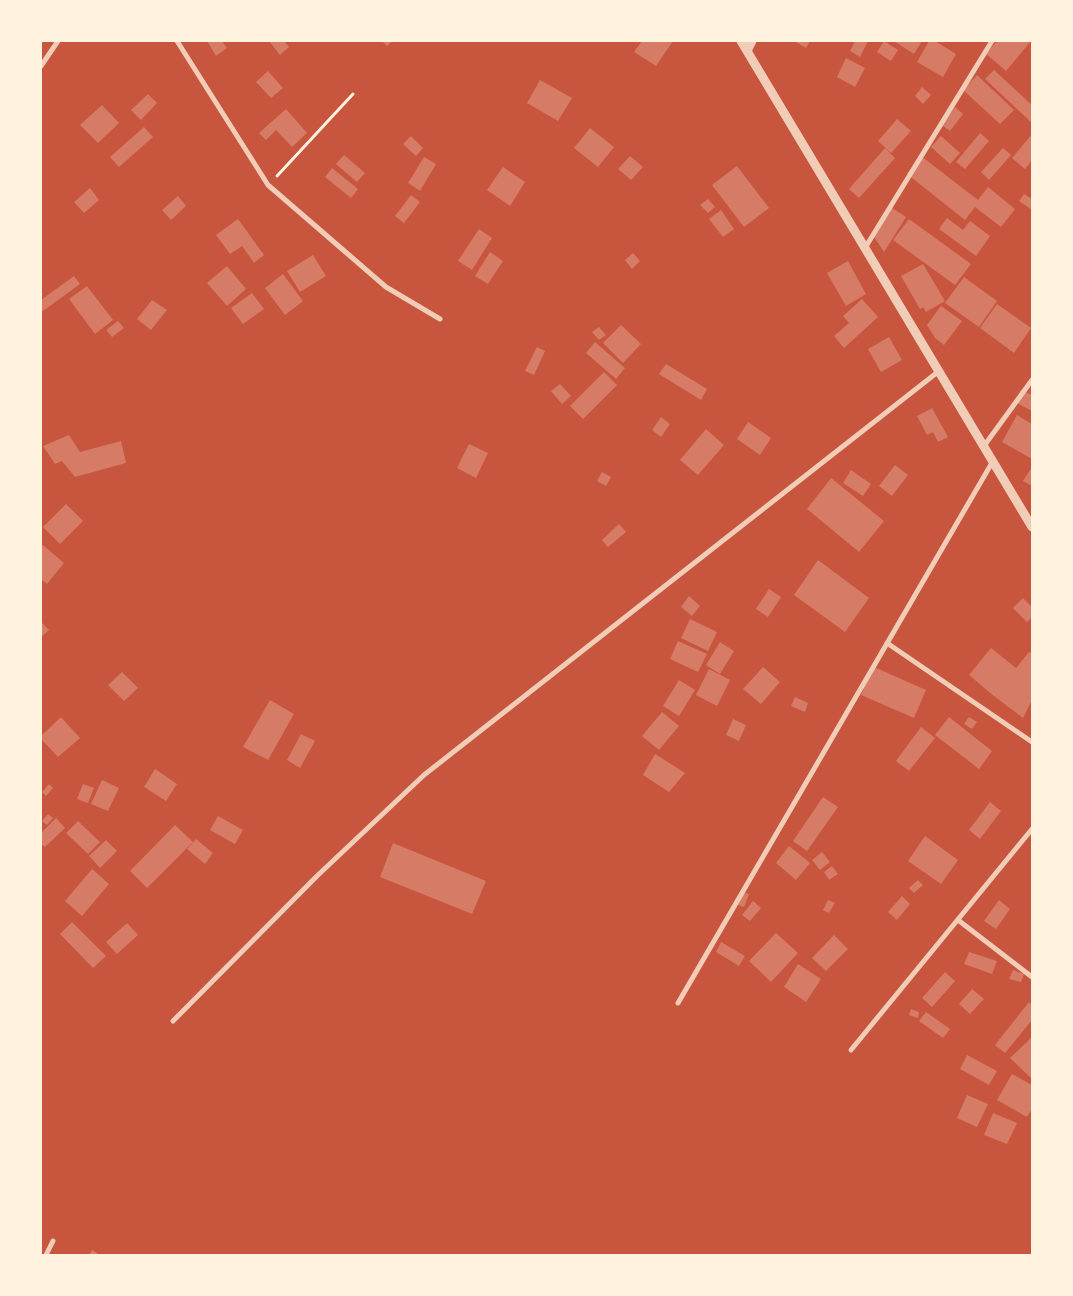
<!DOCTYPE html>
<html>
<head>
<meta charset="utf-8">
<style>
  body { margin:0 }
  #map { position:relative; width:1073px; height:1296px; overflow:hidden; background:#c8553d; font-family:"Fira Sans Condensed",sans-serif }
  canvas { display:block }
  .frame { position:absolute; inset:0; border:42px solid #fff3e0; pointer-events:none }
</style>
</head>
<body>
<div id="map">
<canvas width="1073" height="1296"></canvas>
<div class="frame"></div>
</div>
<script>
const context = document.querySelector('canvas').getContext('2d');
context.lineJoin = 'round';
function paint(path, color) { context.fillStyle = color; context.fill(path, 'evenodd'); }
const toPath = rows => new Path2D(rows.map(r => 'M' + r).join(''));
function strokePath(path, color, width, dash) { context.strokeStyle = color; context.lineWidth = width; context.lineCap = dash ? 'butt' : 'round'; context.setLineDash(dash || []); context.stroke(path); }
paint(toPath([
  [207,41,222,41,227,48,216,56],
  [269,41,284,41,289,47,280,55],
  [382,41,392,41,387,46],
  [642,41,673,41,656,66,634,52],
  [794,41,810,41,806,48],
  [855,41,868,41,860,57,850,51],
  [884,41,898,50,891,61,877,52],
  [894,41,922,41,914,54],
  [929,41,935,41,956,54,943,77,917,62],
  [997,41,1031,41,1006,71,986,54],
  [846,58,865,68,855,87,837,77],
  [994,70,1032,105,1032,123,985,79],
  [268,71,283,88,271,98,256,82],
  [977,75,1014,110,1000,124,963,90],
  [540,80,572,98,558,121,527,103],
  [922,87,931,95,923,104,915,96],
  [148,94,157,103,141,120,131,110],
  [102,105,119,123,98,143,80,125],
  [955,107,963,114,950,131,942,125],
  [286,109,307,133,292,147,276,130,266,140,259,133],
  [897,119,911,131,891,153,878,141],
  [144,127,153,137,119,167,110,157],
  [590,128,614,147,598,167,574,148],
  [980,133,989,141,965,169,956,162],
  [1032,134,1032,160,1025,169,1012,158],
  [411,136,423,148,416,156,403,144],
  [941,136,960,153,950,164,931,147],
  [885,148,895,158,859,198,849,189],
  [1003,148,1011,155,989,180,981,172],
  [344,155,365,173,357,182,336,164],
  [630,156,643,167,631,180,618,169],
  [921,156,978,200,988,187,1015,209,1001,227,975,207,965,220,907,174],
  [424,157,436,164,420,191,408,183],
  [737,166,769,208,744,227,712,185],
  [503,167,525,182,510,206,487,190],
  [332,168,358,189,351,198,325,177],
  [90,188,99,200,84,213,74,202],
  [1024,194,1032,199,1032,210,1019,201],
  [411,195,420,202,404,223,395,216],
  [178,196,186,206,171,220,162,210],
  [708,199,715,207,708,213,700,205],
  [889,206,906,217,884,252,872,234],
  [721,210,734,229,723,237,709,219],
  [947,218,963,230,970,221,990,236,976,256,939,229],
  [238,219,264,255,254,263,242,246,230,254,216,235],
  [909,219,971,264,955,285,893,240],
  [479,229,492,238,472,270,458,261],
  [490,252,503,261,488,284,475,276],
  [633,253,640,261,632,269,625,260],
  [313,255,326,276,300,292,287,271],
  [848,261,866,294,846,306,827,273],
  [923,264,945,301,926,312,923,307,920,309,901,276],
  [227,266,246,289,227,306,207,283],
  [283,274,303,301,285,315,265,288],
  [74,276,80,284,43,311,41,309,41,300],
  [964,277,997,301,979,327,945,303],
  [87,286,113,320,95,334,69,299],
  [252,293,264,309,243,324,231,308],
  [862,299,878,317,844,348,834,336,849,323,843,316],
  [152,300,167,310,151,330,137,319],
  [997,304,1031,328,1014,353,980,328],
  [941,306,962,321,944,345,935,338,927,325],
  [118,321,124,328,112,337,106,330],
  [621,325,641,344,623,363,603,343],
  [599,327,606,335,599,340,592,332],
  [889,337,902,360,881,372,868,349],
  [595,342,625,368,616,379,586,353],
  [537,347,545,351,534,375,525,371],
  [666,364,707,389,701,400,659,374],
  [604,372,617,385,583,419,570,406],
  [560,384,571,396,562,404,551,391],
  [1021,390,1032,395,1032,411,1015,402],
  [932,408,948,437,938,442,933,432,927,435,917,416],
  [1017,415,1032,424,1032,459,1002,442],
  [661,417,670,424,661,437,652,430],
  [748,422,771,438,760,455,737,439],
  [706,429,724,445,698,475,680,460],
  [69,435,80,452,121,441,126,463,75,477,62,461,55,464,43,446],
  [469,444,488,453,476,478,457,468],
  [895,465,908,475,892,496,879,486],
  [1032,467,1032,486,1023,481],
  [851,470,871,484,863,496,843,483],
  [602,472,611,477,606,486,597,481],
  [831,478,884,521,859,552,807,509],
  [66,504,83,521,60,544,43,527],
  [619,524,626,532,608,547,602,540],
  [43,545,64,563,47,584,41,579,41,547],
  [818,560,869,598,845,632,794,595],
  [769,589,781,597,768,617,756,609],
  [689,596,700,606,692,616,681,607],
  [1023,598,1032,607,1032,617,1027,622,1013,608],
  [690,619,717,632,708,651,681,638],
  [41,622,49,630,41,637],
  [678,641,707,654,698,672,670,659],
  [720,642,734,651,720,674,706,665],
  [991,648,1016,668,1029,652,1032,653,1032,700,1023,718,994,696,969,675],
  [763,667,780,682,761,704,743,689],
  [874,667,926,690,914,718,861,695],
  [709,669,730,680,717,706,696,695],
  [122,672,138,688,124,701,108,685],
  [679,680,695,690,679,716,663,706],
  [795,697,808,703,805,712,791,706],
  [270,700,294,714,268,760,243,747],
  [662,712,679,726,659,750,642,736],
  [61,717,80,738,58,757,41,739,41,736],
  [949,717,992,751,979,769,935,735],
  [969,717,977,722,972,729,964,724],
  [733,719,746,725,739,741,726,735],
  [921,727,935,738,909,771,896,761],
  [301,734,315,741,300,768,287,760],
  [655,754,685,773,669,792,643,775],
  [155,769,177,784,166,801,144,787],
  [102,780,119,788,108,811,91,804],
  [49,784,53,788,46,796,42,792],
  [83,784,94,788,88,803,77,799],
  [823,797,838,807,807,851,793,841],
  [990,802,1001,811,980,839,969,830],
  [48,814,53,818,47,825,42,821],
  [218,816,243,830,235,844,210,830],
  [56,818,65,828,45,847,41,844,41,833],
  [78,821,100,842,88,854,66,833],
  [175,825,193,842,147,888,130,871],
  [925,836,958,860,941,884,908,861],
  [196,839,213,853,205,864,187,849],
  [106,840,117,851,100,868,89,856],
  [393,843,486,881,472,914,380,877],
  [789,846,810,863,796,880,776,863],
  [822,852,830,862,820,870,812,860],
  [832,866,838,874,829,880,824,872],
  [92,869,109,884,82,916,65,901],
  [918,880,923,885,914,893,909,888],
  [742,892,749,894,744,907,738,905],
  [902,896,910,904,897,920,888,912],
  [828,900,835,903,829,913,823,910],
  [999,900,1010,909,996,929,984,921],
  [753,901,761,908,750,921,742,915],
  [72,922,106,956,93,968,60,934],
  [127,923,138,935,117,954,106,942],
  [776,933,798,953,771,982,749,961],
  [834,935,848,949,826,971,812,958],
  [721,942,745,956,739,966,716,952],
  [969,952,997,961,992,974,964,964],
  [798,964,821,979,806,1002,784,987],
  [1013,970,1024,974,1021,982,1009,979],
  [945,972,955,981,932,1007,922,998],
  [972,989,984,999,970,1014,959,1004],
  [1029,1002,1032,1005,1032,1020,1005,1053,995,1045],
  [911,1009,919,1012,918,1018,909,1015],
  [926,1012,950,1029,943,1038,919,1021],
  [1032,1037,1032,1079,1010,1058],
  [967,1055,997,1071,989,1085,960,1069],
  [1012,1074,1032,1085,1032,1109,1027,1117,997,1100],
  [967,1095,988,1104,977,1127,957,1118],
  [993,1113,1017,1123,1007,1144,984,1135],
  [92,1250,100,1255,89,1255]
]), '#d67c66');
strokePath(toPath([
  [277,176,353,94]
]), '#fff3e0', 3);
strokePath(toPath([
  [177,41,268,185,386,287,440,319],
  [41,66,58,41],
  [865,248,992,41],
  [984,446,1032,380],
  [887,643,1032,742],
  [958,920,1032,977],
  [678,1003,993,461],
  [173,1021,317,876,424,775,939,371],
  [851,1050,1032,829],
  [46,1255,53,1241]
]), '#f1ccb7', 5);
strokePath(toPath([
  [741,41,1032,527],
  [747,51,752,41]
]), '#f1ccb7', 9);
</script>
</body>
</html>
